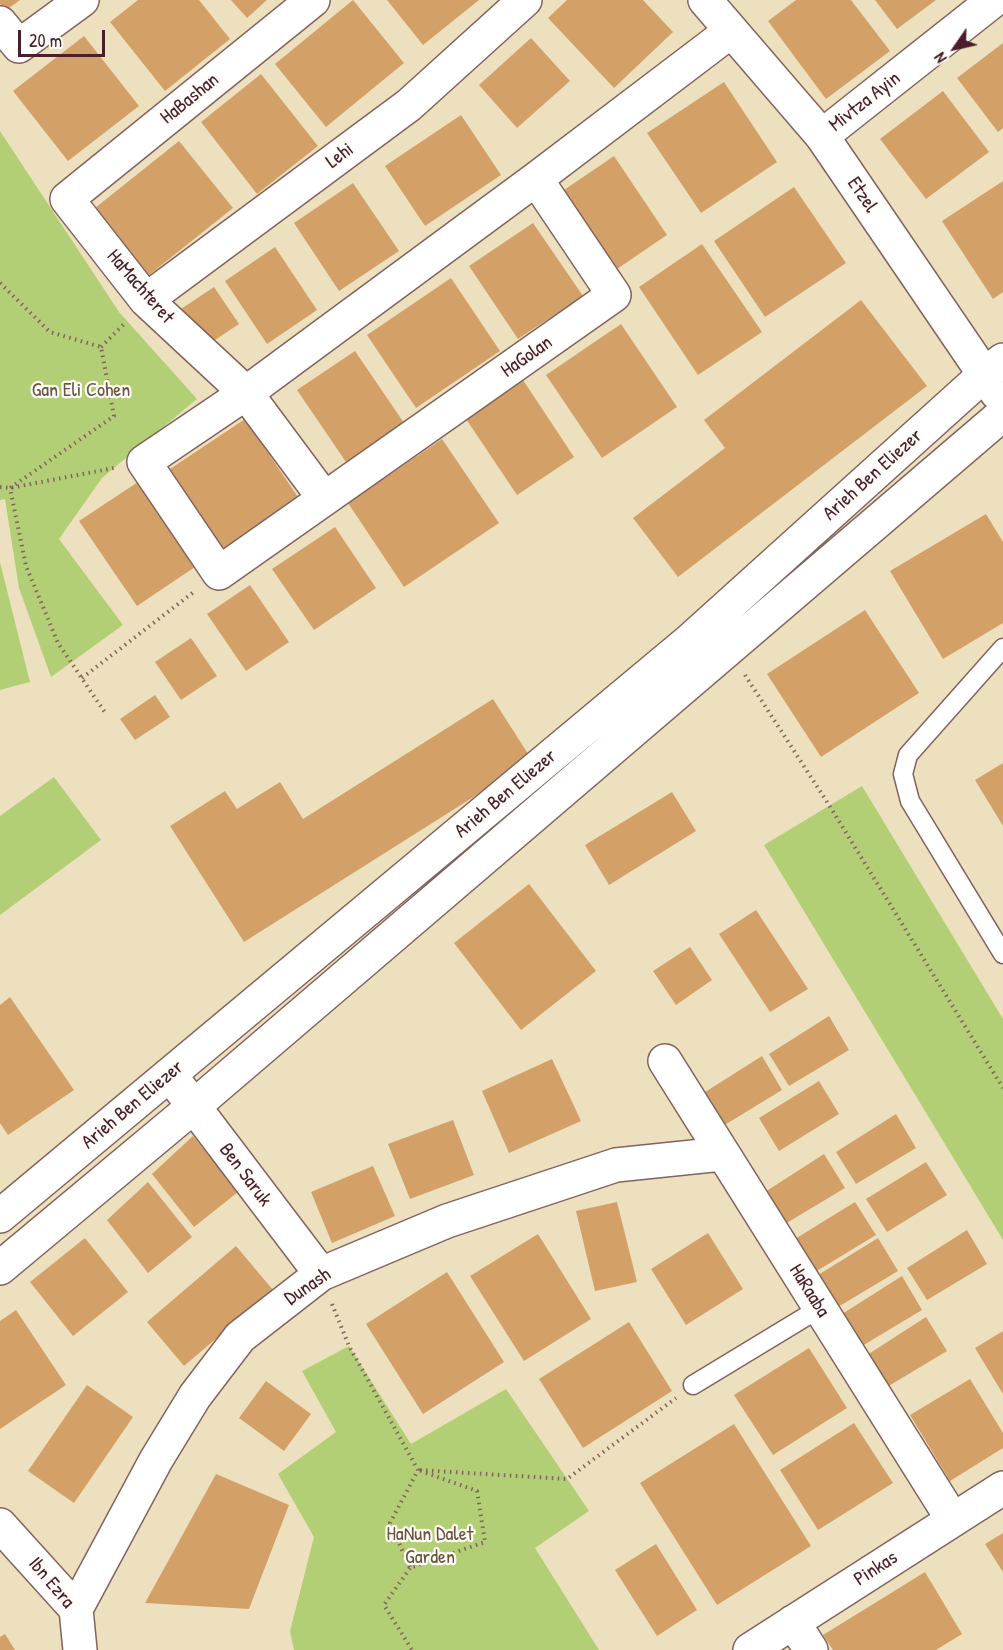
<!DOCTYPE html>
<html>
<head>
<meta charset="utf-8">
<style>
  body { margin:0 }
  #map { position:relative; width:1003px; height:1650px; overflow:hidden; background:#ede0be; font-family:"Patrick Hand",sans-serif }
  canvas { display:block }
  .north { position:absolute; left:925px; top:18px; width:60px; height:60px; -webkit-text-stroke:4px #fdfcf7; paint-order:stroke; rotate:236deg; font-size:16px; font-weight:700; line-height:24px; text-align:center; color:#4a1f2b }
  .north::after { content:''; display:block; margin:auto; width:21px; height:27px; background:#4a1f2b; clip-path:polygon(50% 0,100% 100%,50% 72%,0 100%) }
  .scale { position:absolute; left:18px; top:30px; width:87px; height:27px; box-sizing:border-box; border:3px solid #4a1f2b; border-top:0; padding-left:8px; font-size:18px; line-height:21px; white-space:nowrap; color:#4a1f2b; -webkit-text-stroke:4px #fdfcf7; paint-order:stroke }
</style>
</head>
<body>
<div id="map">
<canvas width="1003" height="1650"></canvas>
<div class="north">N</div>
<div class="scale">20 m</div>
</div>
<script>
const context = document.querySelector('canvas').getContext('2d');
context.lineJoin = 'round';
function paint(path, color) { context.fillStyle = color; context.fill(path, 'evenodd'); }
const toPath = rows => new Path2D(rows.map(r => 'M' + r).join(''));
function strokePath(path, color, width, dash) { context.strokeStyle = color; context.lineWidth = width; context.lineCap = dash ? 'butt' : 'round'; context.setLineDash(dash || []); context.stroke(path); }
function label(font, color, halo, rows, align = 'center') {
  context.font = font + ' "Patrick Hand",sans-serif'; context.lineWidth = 4.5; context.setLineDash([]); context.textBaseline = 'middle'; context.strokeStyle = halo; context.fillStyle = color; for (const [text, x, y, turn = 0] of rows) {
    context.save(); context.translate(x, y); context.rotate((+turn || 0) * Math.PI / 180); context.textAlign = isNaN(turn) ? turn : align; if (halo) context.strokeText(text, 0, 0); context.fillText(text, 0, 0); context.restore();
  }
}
paint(toPath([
  [0,131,119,312,197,399,102,478,59,539,123,625,51,677,19,588,5,499,0,500],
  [0,562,30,682,0,690],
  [54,777,101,840,0,915,0,816],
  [862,786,1003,1019,1003,1240,764,845],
  [349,1346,411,1444,506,1389,589,1511,535,1548,599,1650,294,1650,290,1631,314,1537,278,1474,336,1432,302,1371]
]), '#b3cf75');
paint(toPath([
  [0,0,20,0,5,11,0,4],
  [138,0,199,0,230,39,165,91,110,22],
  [231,0,267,0,247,18],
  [353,0,404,63,326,127,275,64],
  [387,0,479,0,423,45],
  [567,0,643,0,673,32,614,88,548,18],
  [796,0,851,0,890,51,826,99,768,21],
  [875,0,936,0,897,29],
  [84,36,139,106,68,161,13,91],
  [531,38,570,81,517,128,479,85],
  [1003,43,1003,128,998,132,957,78],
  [261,74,318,146,257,194,201,122],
  [724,82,777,162,701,213,647,133],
  [943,91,989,152,926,199,880,139],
  [461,115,501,175,425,226,385,166],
  [179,141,233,208,149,275,95,208],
  [614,156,667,235,617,269,564,190],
  [1003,181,1003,292,993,299,942,221],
  [353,183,399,251,339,291,294,223],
  [794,187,846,263,765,317,714,241],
  [533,223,583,296,518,339,469,266],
  [702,244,762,332,698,375,639,287],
  [275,247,317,310,267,344,225,281],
  [451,278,500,351,416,408,367,335],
  [214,287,239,324,206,346,181,309],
  [861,300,927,386,678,577,633,518,725,448,704,420],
  [621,324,677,407,602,458,546,375],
  [355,351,404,423,346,462,297,390],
  [521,377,574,457,517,495,464,416],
  [245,419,300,500,222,552,167,471],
  [442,439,499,523,404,587,348,503],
  [138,482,195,567,137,606,79,521],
  [986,514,1003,542,1003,623,943,659,890,571],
  [335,527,376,588,314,630,272,569],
  [250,585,289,642,246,671,207,614],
  [865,610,919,693,821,757,767,674],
  [191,638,217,676,181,700,155,662],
  [155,695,170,717,135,740,120,719],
  [493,699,532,760,244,942,170,826,225,791,237,809,280,782,303,819],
  [1003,763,1003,826,975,780],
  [672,792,696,831,609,885,585,845],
  [529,884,596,971,521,1030,454,943],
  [756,910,808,989,770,1012,719,934],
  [690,947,712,980,676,1005,653,971],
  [10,997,74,1090,8,1135,0,1123,0,1005],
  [829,1016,849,1050,789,1086,769,1054],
  [762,1056,782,1090,723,1126,702,1094],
  [552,1059,581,1121,509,1153,482,1091],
  [819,1081,839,1114,779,1151,759,1118],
  [896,1114,916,1148,856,1184,836,1152],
  [453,1120,474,1175,410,1199,388,1144],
  [193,1136,238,1192,194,1227,152,1174],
  [824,1154,845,1188,785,1224,765,1192],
  [926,1162,947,1195,887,1232,866,1199],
  [373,1166,395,1216,332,1243,311,1192],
  [148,1182,192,1237,148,1273,107,1220],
  [617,1202,637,1282,595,1291,576,1211],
  [855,1202,876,1235,815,1272,795,1239],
  [967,1230,987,1264,927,1300,907,1268],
  [708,1233,743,1289,686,1325,651,1269],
  [538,1234,591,1319,524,1361,470,1276],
  [85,1238,128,1292,73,1336,30,1282],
  [878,1238,898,1271,838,1307,818,1275],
  [236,1246,273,1290,184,1366,147,1322],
  [447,1272,504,1362,423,1414,366,1324],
  [902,1276,922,1310,862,1346,842,1314],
  [16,1310,66,1385,0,1429,0,1321],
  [926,1317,947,1351,887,1387,867,1355],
  [629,1322,672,1391,583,1448,539,1379],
  [1003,1331,1003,1394,975,1348],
  [809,1348,847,1408,773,1455,734,1395],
  [970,1379,1003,1433,1003,1448,950,1481,910,1415],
  [266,1381,311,1414,284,1451,239,1418],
  [87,1385,133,1417,74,1503,28,1471],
  [854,1423,893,1483,818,1530,780,1470],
  [734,1424,811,1546,717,1605,640,1483],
  [216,1474,289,1505,249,1609,145,1603],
  [1003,1533,1003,1572,985,1544],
  [656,1544,697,1610,657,1636,615,1570],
  [925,1572,962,1634,936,1650,833,1650,823,1635],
  [5,1634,15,1650,0,1650,0,1637]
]), '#d3a168');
const service = toPath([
  [1003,648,908,755,903,774,910,801,1003,954],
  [693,1385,820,1308]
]);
const minor = toPath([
  [313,0,67,199,146,300,246,393,324,498],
  [0,23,19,46,82,0],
  [822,136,994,0],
  [536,179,614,295,219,573,144,462,246,393,536,179,731,31],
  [146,300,409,105,525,0],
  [665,1061,953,1520],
  [170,1075,321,1274],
  [0,1525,76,1609,80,1650],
  [76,1609,156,1460,195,1396,240,1337,321,1274,447,1221,616,1165,722,1154],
  [793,1622,811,1650],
  [750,1650,1003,1488]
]);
const tertiary = toPath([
  [705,0,822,136,997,393],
  [0,1216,688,642,985,374,1003,360],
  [0,1268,193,1107,1003,414]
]);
strokePath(service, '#83635e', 21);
strokePath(minor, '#83635e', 36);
strokePath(tertiary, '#83635e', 36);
strokePath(toPath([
  [0,283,50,332,101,347,114,416,10,488,26,566,58,643,106,714],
  [101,347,126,322],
  [0,487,10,488,114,468],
  [745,675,829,805,1003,1088],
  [82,678,195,591],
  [332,1304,349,1346,418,1470,390,1523,410,1568,485,1542,477,1491,418,1470,567,1479,676,1398],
  [410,1568,384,1605,412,1650]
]), '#83635e', 4, [1.5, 4.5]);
strokePath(service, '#fff', 18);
strokePath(minor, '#fff', 33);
strokePath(tertiary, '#fff', 33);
label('20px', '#4a1f2b', '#fdfcf7', [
  ["HaBashan",190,99,-39],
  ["Mivtza Ayin",865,102,-38],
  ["Lehi",340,156,-37],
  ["Etzel",862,195,56],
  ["HaMachteret",140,287,49],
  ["HaGolan",527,357,-35],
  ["Arieh Ben Eliezer",873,475,-42],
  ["Arieh Ben Eliezer",506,794,-40],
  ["Arieh Ben Eliezer",133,1105,-40],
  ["Ben Saruk",245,1175,53],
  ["Dunash",308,1287,-34],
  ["HaRaaba",809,1291,58],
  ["Pinkas",876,1569,-33],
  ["Ibn Ezra",51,1583,50]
]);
label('20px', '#6a5441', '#fdfcf7', [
  ["Gan Eli Cohen",81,391],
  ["HaNun Dalet",430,1535],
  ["Garden",430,1558]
]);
</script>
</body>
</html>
